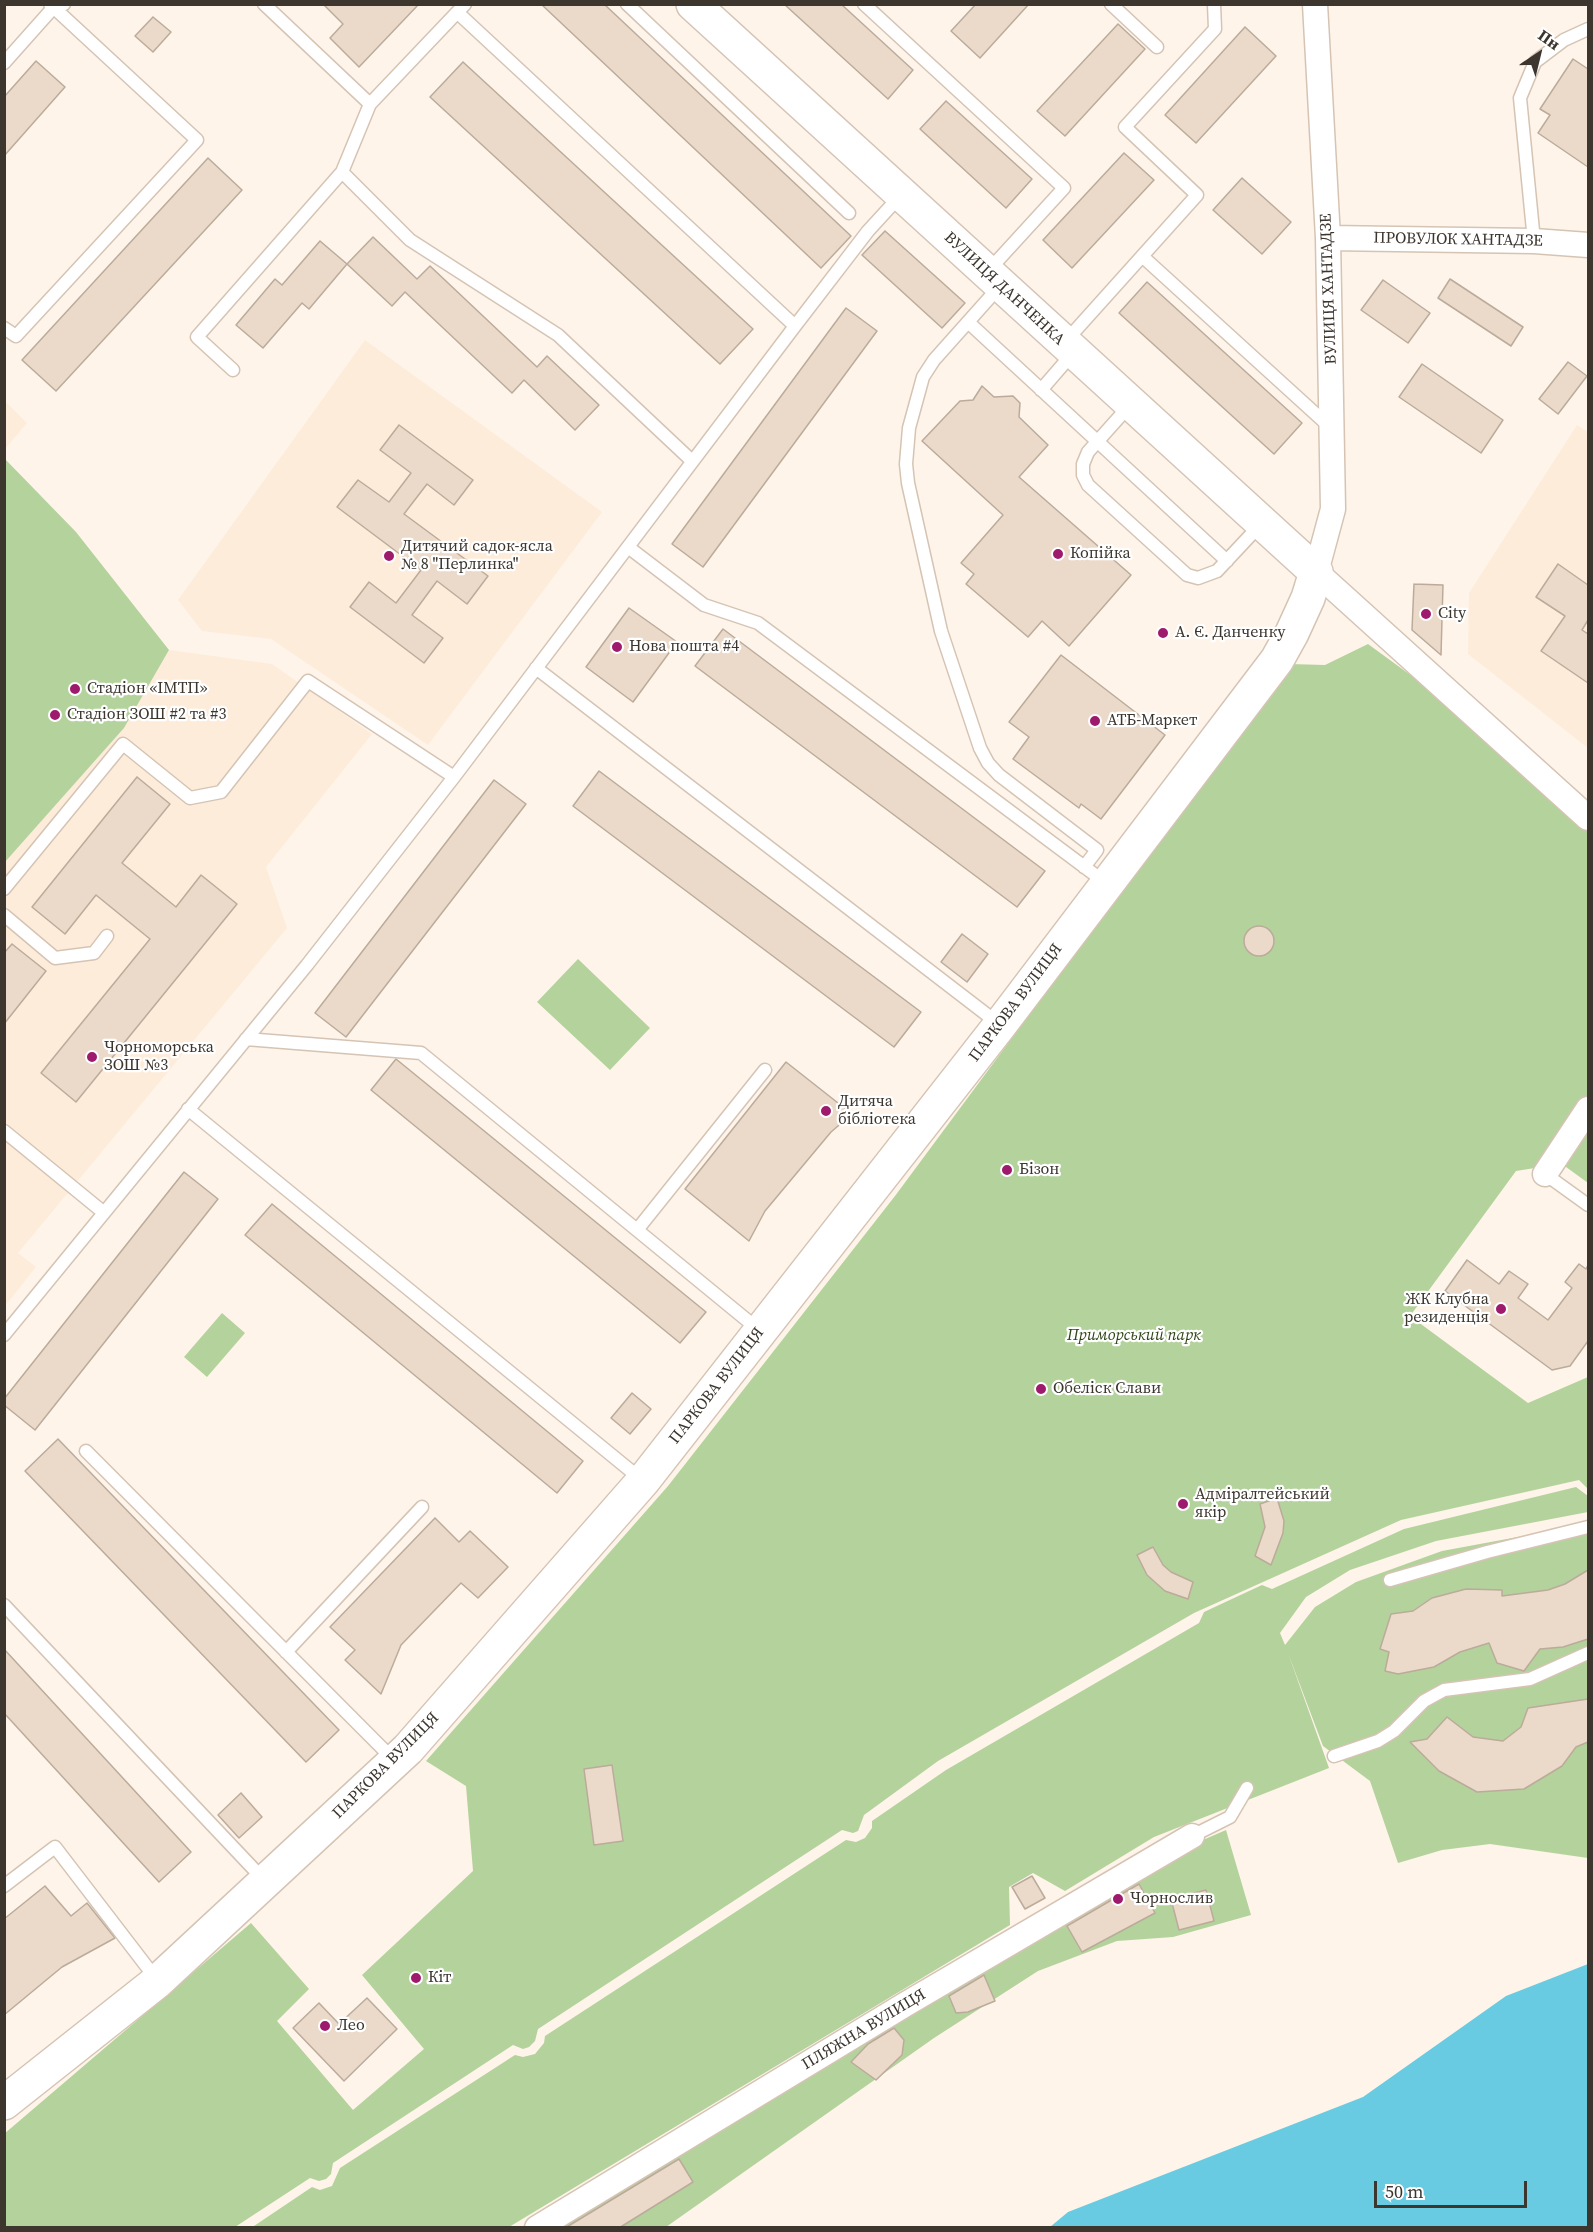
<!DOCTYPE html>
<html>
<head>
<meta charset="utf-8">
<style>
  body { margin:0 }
  #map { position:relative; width:1593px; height:2232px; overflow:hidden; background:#fef4ea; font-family:"Source Serif 4",serif }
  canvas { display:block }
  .frame { position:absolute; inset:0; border:6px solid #3c362f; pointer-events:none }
  .north { position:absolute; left:1509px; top:24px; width:60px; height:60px; -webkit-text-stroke:4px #fff; paint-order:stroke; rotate:35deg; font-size:16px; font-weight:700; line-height:24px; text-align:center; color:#3c362f }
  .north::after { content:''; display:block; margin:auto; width:21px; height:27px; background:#3c362f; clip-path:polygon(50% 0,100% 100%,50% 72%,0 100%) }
  .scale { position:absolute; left:1374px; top:2181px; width:153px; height:27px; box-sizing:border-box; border:3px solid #3c362f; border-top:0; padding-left:8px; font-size:18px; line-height:21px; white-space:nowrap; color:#3c362f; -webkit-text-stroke:4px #fff; paint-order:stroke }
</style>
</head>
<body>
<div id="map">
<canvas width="1593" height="2232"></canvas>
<div class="frame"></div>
<div class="north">Пн</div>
<div class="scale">50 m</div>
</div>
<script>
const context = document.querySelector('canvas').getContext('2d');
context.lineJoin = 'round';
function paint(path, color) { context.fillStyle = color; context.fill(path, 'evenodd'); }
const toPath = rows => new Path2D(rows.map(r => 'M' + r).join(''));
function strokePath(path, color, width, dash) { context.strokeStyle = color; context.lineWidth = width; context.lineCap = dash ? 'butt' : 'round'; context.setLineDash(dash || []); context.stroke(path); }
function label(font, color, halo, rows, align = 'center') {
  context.font = font + ' "Source Serif 4",serif'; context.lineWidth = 4.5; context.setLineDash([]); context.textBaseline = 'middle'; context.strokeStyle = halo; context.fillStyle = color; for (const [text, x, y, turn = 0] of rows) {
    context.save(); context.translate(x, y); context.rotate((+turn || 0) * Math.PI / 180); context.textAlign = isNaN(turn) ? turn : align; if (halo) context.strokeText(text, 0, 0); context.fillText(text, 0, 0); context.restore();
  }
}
paint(toPath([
  [365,340,602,512,428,745,271,639,202,631,178,600],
  [5,401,27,423,5,449],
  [1577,425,1588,432,1588,748,1468,654,1469,593],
  [169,650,272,664,372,734,266,867,287,928,18,1253,36,1267,5,1306,5,862,124,728]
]), '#feecda');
paint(toPath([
  [5,459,76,532,169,650,124,728,5,862],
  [1368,644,1420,682,1588,820,1588,1096,1541,1167,1516,1171,1410,1316,1528,1403,1588,1377,1588,1489,1579,1480,1401,1520,1194,1613,938,1761,864,1815,858,1831,853,1833,842,1830,538,2029,535,2041,529,2047,523,2049,513,2045,333,2163,331,2174,326,2179,319,2181,310,2178,235,2227,5,2227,4,2134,251,1923,309,1989,277,2021,353,2110,424,2049,362,1975,473,1871,466,1786,426,1761,668,1486,895,1196,1289,664,1325,665],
  [578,959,650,1028,610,1070,537,1002],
  [1588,1124,1588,1183,1562,1164],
  [222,1313,245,1333,207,1377,184,1357],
  [1576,1487,1588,1496,1588,1512,1436,1541,1350,1570,1306,1597,1280,1633,1285,1645,1315,1607,1356,1582,1442,1551,1588,1524,1588,1858,1490,1844,1442,1850,1398,1863,1370,1781,1323,1746,1288,1653,1329,1768,1154,1837,1065,1891,1033,1873,1009,1887,1010,1925,509,2227,251,2228,312,2187,320,2190,332,2186,340,2168,515,2055,523,2057,535,2054,544,2043,545,2036,846,1840,856,1842,865,1838,872,1828,872,1821,946,1770,1199,1623,1204,1612,1262,1585,1272,1589,1404,1529],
  [1226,1830,1251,1915,1173,1937,1117,1941,1038,1971,934,2038,666,2227,549,2228,1196,1843]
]), '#b4d29b');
paint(toPath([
  [1588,1964,1588,2227,1050,2227,1068,2212,1363,2097,1506,1996]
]), '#68cbe2');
const building = toPath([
  [323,4,419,4,359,67,330,38,343,24,323,4],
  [541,4,604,4,851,236,821,268,541,4],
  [784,4,841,4,913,70,888,99,784,4],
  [976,4,1029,4,980,58,951,31,976,4],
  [153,17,171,32,153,52,135,36,153,17],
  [1118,24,1145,49,1065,136,1037,111,1118,24],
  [1245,27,1276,56,1196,143,1165,115,1245,27],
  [1573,59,1588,69,1588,167,1538,133,1550,115,1540,109,1573,59],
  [36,61,65,87,4,156,4,97,36,61],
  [463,62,753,329,720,364,430,97,463,62],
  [946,101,1032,179,1006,208,920,129,946,101],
  [1124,153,1154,180,1072,268,1043,240,1124,153],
  [208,158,242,190,56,391,22,360,208,158],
  [1242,178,1291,222,1262,254,1213,210,1242,178],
  [885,231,965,303,942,328,862,255,885,231],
  [373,237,417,279,430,266,537,367,547,356,599,405,575,430,524,380,512,393,405,292,392,306,347,264,373,237],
  [320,241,347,264,309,309,302,303,263,348,236,325,275,279,282,285,320,241],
  [1450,279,1523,327,1511,346,1438,298,1450,279],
  [1383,280,1430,313,1408,343,1361,310,1383,280],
  [1147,282,1302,423,1274,454,1119,313,1147,282],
  [846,308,877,331,703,567,672,544,846,308],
  [1568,362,1587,376,1558,414,1539,399,1568,362],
  [1422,364,1503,420,1481,453,1399,397,1422,364],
  [982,386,994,397,1013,396,1020,403,1019,417,1048,445,1019,477,1131,575,1069,646,1042,621,1028,637,966,584,974,574,961,563,1003,515,922,441,960,401,973,400,982,386],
  [399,425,473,480,454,505,427,484,404,514,488,576,467,604,437,581,412,615,443,638,424,663,350,607,369,582,396,603,421,570,337,507,358,480,389,502,411,473,380,450,399,425],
  [1558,564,1588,585,1588,620,1582,630,1588,634,1588,683,1541,651,1565,616,1536,597,1558,564],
  [1414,584,1443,585,1441,655,1412,630,1414,584],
  [629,608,677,642,633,702,586,667,629,608],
  [723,629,1045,871,1017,907,695,666,723,629],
  [1061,655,1165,735,1101,819,1081,804,1079,808,1013,759,1029,737,1009,722,1061,655],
  [599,771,921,1012,894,1047,573,806,599,771],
  [137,777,170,804,122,863,176,907,201,875,237,904,76,1102,41,1073,150,939,96,895,65,934,32,907,137,777],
  [494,780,526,804,346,1037,315,1013,494,780],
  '1244 941a15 15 0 1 1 30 0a15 15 0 1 1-30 0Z',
  [962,934,988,954,967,982,941,962,962,934],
  [12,944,46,971,4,1024,4,953,12,944],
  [396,1059,706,1312,680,1343,371,1090,396,1059],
  [786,1062,852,1114,831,1132,765,1211,749,1241,685,1189,786,1062],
  [184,1172,218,1199,35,1430,4,1405,4,1399,184,1172],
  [272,1204,583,1461,557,1493,245,1235,272,1204],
  [1467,1260,1499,1284,1509,1271,1528,1284,1518,1298,1548,1320,1572,1288,1565,1282,1579,1264,1586,1269,1588,1265,1588,1341,1570,1366,1552,1370,1445,1291,1467,1260],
  [632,1393,651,1409,630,1434,611,1418,632,1393],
  [58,1439,339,1730,306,1762,25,1471,58,1439],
  [1277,1498,1284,1521,1283,1533,1271,1565,1255,1556,1265,1527,1260,1504,1277,1498],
  [435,1518,459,1542,470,1531,508,1567,478,1598,461,1583,401,1645,381,1694,345,1660,355,1650,330,1627,435,1518],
  [1153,1547,1163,1565,1171,1572,1193,1582,1188,1599,1165,1591,1147,1575,1137,1555,1153,1547],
  [1588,1570,1588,1639,1563,1647,1540,1649,1524,1671,1497,1663,1489,1643,1460,1652,1434,1667,1398,1674,1385,1671,1389,1652,1380,1649,1391,1614,1413,1611,1432,1598,1466,1589,1502,1590,1502,1596,1548,1590,1565,1584,1588,1570],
  [4,1649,191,1852,159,1882,4,1713,4,1649],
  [1588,1699,1588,1742,1576,1747,1562,1766,1524,1789,1477,1792,1439,1771,1410,1742,1427,1739,1447,1717,1473,1737,1503,1741,1521,1727,1528,1708,1588,1699],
  [612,1765,623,1841,594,1845,584,1769,612,1765],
  [241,1793,262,1817,239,1838,218,1815,241,1793],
  [1032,1876,1045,1898,1025,1909,1012,1887,1032,1876],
  [1139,1884,1155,1913,1082,1952,1067,1926,1139,1884],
  [45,1886,71,1916,87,1903,115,1938,62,1967,4,2015,4,1919,45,1886],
  [1206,1890,1214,1921,1179,1930,1171,1899,1206,1890],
  [984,1975,995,2001,968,2012,956,2013,949,1996,984,1975],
  [367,1998,397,2029,344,2081,293,2028,319,2003,339,2024,367,1998],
  [894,2028,904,2040,902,2055,876,2080,851,2062,868,2044,894,2028],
  [679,2159,693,2182,619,2228,565,2228,679,2159]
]);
paint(building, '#ebdac9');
strokePath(building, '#bbab9b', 1.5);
const lane = toPath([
  [264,4,370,104],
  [627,4,849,213],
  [864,4,1064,188,989,270],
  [1111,4,1157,47],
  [458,13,795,326],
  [4,63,53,8,64,4],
  [342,172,410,240,558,335,692,461],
  [1534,241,1520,98,1535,62,1564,40,1588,29],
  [1142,256,1330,427],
  [1000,286,934,360,923,377,909,428,906,464,908,483,941,631,980,748,988,763,999,775,1097,850,1084,867],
  [968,322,1227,561],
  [4,328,16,336,197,140,50,4],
  [1065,342,1197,195,1125,127,1215,29,1214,4],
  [233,370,197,337,342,172,370,104,465,4],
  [1041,390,1073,353],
  [1130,405,1088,452,1083,464,1083,475,1088,485,1187,575,1198,578,1217,571,1261,524],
  [628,547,704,605,758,623,1106,883],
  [536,668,999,1024],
  [4,889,123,744,190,798,221,792,308,681,454,777],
  [4,915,55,958,94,953,107,936],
  [246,1039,421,1053,759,1330],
  [188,1109,642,1480],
  [4,1131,103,1212],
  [1545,1174,1588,1205],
  [637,1230,765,1070],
  [4,1335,307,965,454,777,795,326,868,231,901,195],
  [86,1451,394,1760],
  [1390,1580,1487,1552,1588,1527],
  [4,1605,265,1881],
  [286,1652,422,1507],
  [1334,1756,1378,1741,1394,1731,1424,1701,1444,1690,1530,1679,1588,1653],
  [1192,1836,1230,1817,1247,1788],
  [4,1886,55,1847,157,1980]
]);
const street = toPath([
  [1315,4,1328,238,1333,509,1316,572,1588,818],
  [1328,238,1534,241,1588,245],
  [1545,1174,1588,1109],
  [537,2228,906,2004,1192,1836]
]);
const secondary = toPath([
  [4,2103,158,1981,408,1749,643,1481,1000,1025,1277,660,1292,633,1308,598,1316,572,693,4]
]);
strokePath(lane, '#d5c4b4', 15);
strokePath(street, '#d5c4b4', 27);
strokePath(secondary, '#d5c4b4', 36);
strokePath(lane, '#fff', 12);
strokePath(street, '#fff', 24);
strokePath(secondary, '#fff', 33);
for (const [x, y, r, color] of [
  [1058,554,6,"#9d1a6c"],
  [389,556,6,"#9d1a6c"],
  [1426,614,6,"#9d1a6c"],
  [1163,633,6,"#9d1a6c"],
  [617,647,6,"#9d1a6c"],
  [75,689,6,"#9d1a6c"],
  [55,715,6,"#9d1a6c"],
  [1095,721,6,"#9d1a6c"],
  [92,1057,6,"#9d1a6c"],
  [826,1111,6,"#9d1a6c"],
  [1007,1170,6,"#9d1a6c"],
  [1501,1309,6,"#9d1a6c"],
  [1041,1389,6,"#9d1a6c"],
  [1183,1504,6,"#9d1a6c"],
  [1118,1899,6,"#9d1a6c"],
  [416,1978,6,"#9d1a6c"],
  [325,2026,6,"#9d1a6c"]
]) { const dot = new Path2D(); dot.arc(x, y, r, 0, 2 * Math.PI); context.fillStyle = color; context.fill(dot); strokePath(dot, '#fff', 2); }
label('16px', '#3c362f', '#fff', [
  ["ПРОВУЛОК ХАНТАДЗЕ",1458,240,1],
  ["ВУЛИЦЯ ДАНЧЕНКА",1004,289,43],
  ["ВУЛИЦЯ ХАНТАДЗЕ",1329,289,-92],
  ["ПАРКОВА ВУЛИЦЯ",1016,1003,-53],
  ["ПАРКОВА ВУЛИЦЯ",717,1386,-52],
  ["ПАРКОВА ВУЛИЦЯ",386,1766,-45],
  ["ПЛЯЖНА ВУЛИЦЯ",864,2030,-31]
]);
label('16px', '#3c362f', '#fff', [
  ["Дитячий садок-ясла",401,547],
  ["№ 8 \"Перлинка\"",401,565],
  ["Копійка",1070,554],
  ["City",1438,614],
  ["А. Є. Данченку",1175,633],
  ["Нова пошта #4",629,647],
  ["Стадіон «ІМТП»",87,689],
  ["Стадіон ЗОШ #2 та #3",67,715],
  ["АТБ-Маркет",1107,721],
  ["Чорноморська",104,1048],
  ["ЗОШ №3",104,1066],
  ["Дитяча",838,1102],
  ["бібліотека",838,1120],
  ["Бізон",1019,1170],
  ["ЖК Клубна",1489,1300,"right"],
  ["резиденція",1489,1318,"right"],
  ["Обеліск Cлави",1053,1389],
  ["Адміралтейський",1195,1495],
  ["якір",1195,1513],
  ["Чорнослив",1130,1899],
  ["Кіт",428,1978],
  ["Лео",337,2026]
], 'left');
label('italic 16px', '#2e4516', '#fff', [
  ["Приморський парк",1134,1336]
]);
</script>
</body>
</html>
